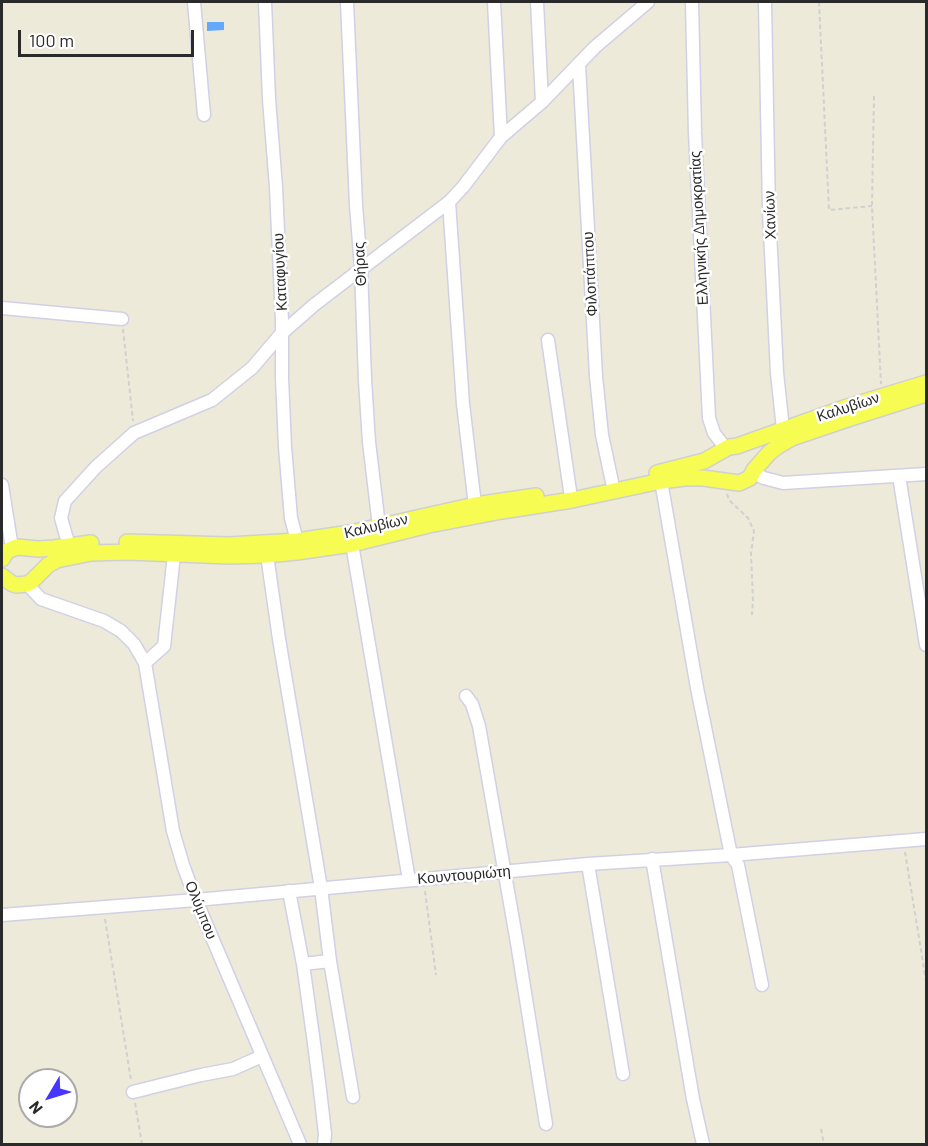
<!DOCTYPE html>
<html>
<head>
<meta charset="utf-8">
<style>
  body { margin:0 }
  #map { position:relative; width:928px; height:1146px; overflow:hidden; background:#edeada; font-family:Barlow,sans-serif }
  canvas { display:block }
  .frame { position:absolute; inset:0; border:3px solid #2a2a2a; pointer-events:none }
  .north { position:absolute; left:18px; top:1068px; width:60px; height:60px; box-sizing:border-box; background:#fff; border:2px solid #aaa; border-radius:50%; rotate:232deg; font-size:16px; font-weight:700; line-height:24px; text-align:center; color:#2a2a2a }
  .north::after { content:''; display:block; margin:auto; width:21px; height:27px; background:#4736ff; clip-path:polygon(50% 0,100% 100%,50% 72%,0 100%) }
  .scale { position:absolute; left:18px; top:30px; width:176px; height:27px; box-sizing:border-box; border:3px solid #2a2a2a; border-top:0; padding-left:8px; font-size:18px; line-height:21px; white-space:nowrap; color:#2a2a2a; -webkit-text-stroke:4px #fff; paint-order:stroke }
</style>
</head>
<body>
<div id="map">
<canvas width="928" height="1146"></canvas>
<div class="frame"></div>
<div class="north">N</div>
<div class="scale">100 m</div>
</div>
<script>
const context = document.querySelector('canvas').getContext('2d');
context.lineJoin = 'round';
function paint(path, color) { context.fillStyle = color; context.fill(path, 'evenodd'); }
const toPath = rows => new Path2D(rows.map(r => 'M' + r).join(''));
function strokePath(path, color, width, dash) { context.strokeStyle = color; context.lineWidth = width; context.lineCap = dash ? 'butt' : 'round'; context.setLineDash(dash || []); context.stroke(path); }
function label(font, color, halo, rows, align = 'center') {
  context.font = font + ' Barlow,sans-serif'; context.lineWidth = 5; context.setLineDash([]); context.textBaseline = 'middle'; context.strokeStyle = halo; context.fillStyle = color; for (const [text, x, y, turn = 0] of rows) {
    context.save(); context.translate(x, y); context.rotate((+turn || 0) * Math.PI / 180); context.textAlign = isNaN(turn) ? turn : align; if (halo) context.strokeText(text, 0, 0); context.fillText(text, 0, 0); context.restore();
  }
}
paint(toPath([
  [207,22,224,22,224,30,207,31]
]), '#64a9f9');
const minor = toPath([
  [194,2,204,115],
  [265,2,269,99,276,187,282,321,282,378,285,447,291,518,297,541],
  [347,2,356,205,361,268,365,380,369,442,379,526],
  [494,2,501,137],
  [537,2,542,102],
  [692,2,695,133,709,418,714,433,726,449],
  [765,2,769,212,773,291,777,373,783,429],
  [579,65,596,376,602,435,612,482],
  [449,202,463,404,475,505],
  [2,308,122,319],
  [548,340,570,491],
  [753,473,764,478,783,483,926,474],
  [899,476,926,645],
  [661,481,697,688,731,855,738,865,762,985],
  [2,485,12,548],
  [352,544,409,880],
  [69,546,61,518,65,501,96,467,134,433,212,400,252,368,281,334,314,305,449,202,463,187,501,137,542,102,595,47,648,2],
  [267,555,279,639,321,888,330,961],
  [27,584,41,599,104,621,121,631,134,644,145,663,173,831,183,865,196,900,300,1144],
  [145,663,164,646,174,555],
  [466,696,472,704,479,726,517,943,546,1124],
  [652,859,693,1099,703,1144],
  [588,864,623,1074],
  [289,891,303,964,313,1036,320,1090,325,1134,324,1144],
  [2,915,196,900,588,864,731,855,926,839],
  [303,964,330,961,353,1097],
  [133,1092,201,1075,233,1069,262,1056]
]);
const major = toPath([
  [657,473,704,461,729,447,737,446,844,408,926,383],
  [127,542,229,545,297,541,350,533,475,505,536,496],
  [2,559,7,551,17,547,38,549,54,548,91,543],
  [2,576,11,583,16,585,27,584,32,581,48,565,57,560,91,553,128,552,229,556,267,555,297,552,352,544,429,525,502,511,572,500,661,481,685,478,703,478,739,483,750,478,754,470,769,453,778,446,792,438,848,419,926,394]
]);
strokePath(minor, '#d1d0e4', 15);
strokePath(major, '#d0d0d0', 18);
strokePath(toPath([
  [819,2,829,210,872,206],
  [874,96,872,206,881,384],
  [123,329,133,421],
  [727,494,729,500,748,518,754,531,751,553,753,601,752,615],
  [905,852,926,981],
  [425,891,436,975],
  [105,919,131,1080],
  [135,1103,142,1144],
  [821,1129,824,1144],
  [795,1143,795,1144],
  [876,1143,876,1144]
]), '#d0d0d0', 2, [4.5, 3]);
strokePath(minor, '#fff', 12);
strokePath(major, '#f6fc51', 15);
label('15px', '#2a2a2a', '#fff', [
  ["Χανίων",770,215,-92],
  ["Ελληνικής Δημοκρατίας",699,228,-93],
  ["Θήρας",360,264,-93],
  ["Καταφυγίου",280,272,-93],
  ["Φιλοπάππου",590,274,-93],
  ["Καλυβίων",848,407,-18],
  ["Καλυβίων",376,526,-13],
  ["Κουντουριώτη",464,875,-5],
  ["Ολύμπου",201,910,68]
]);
</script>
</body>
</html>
